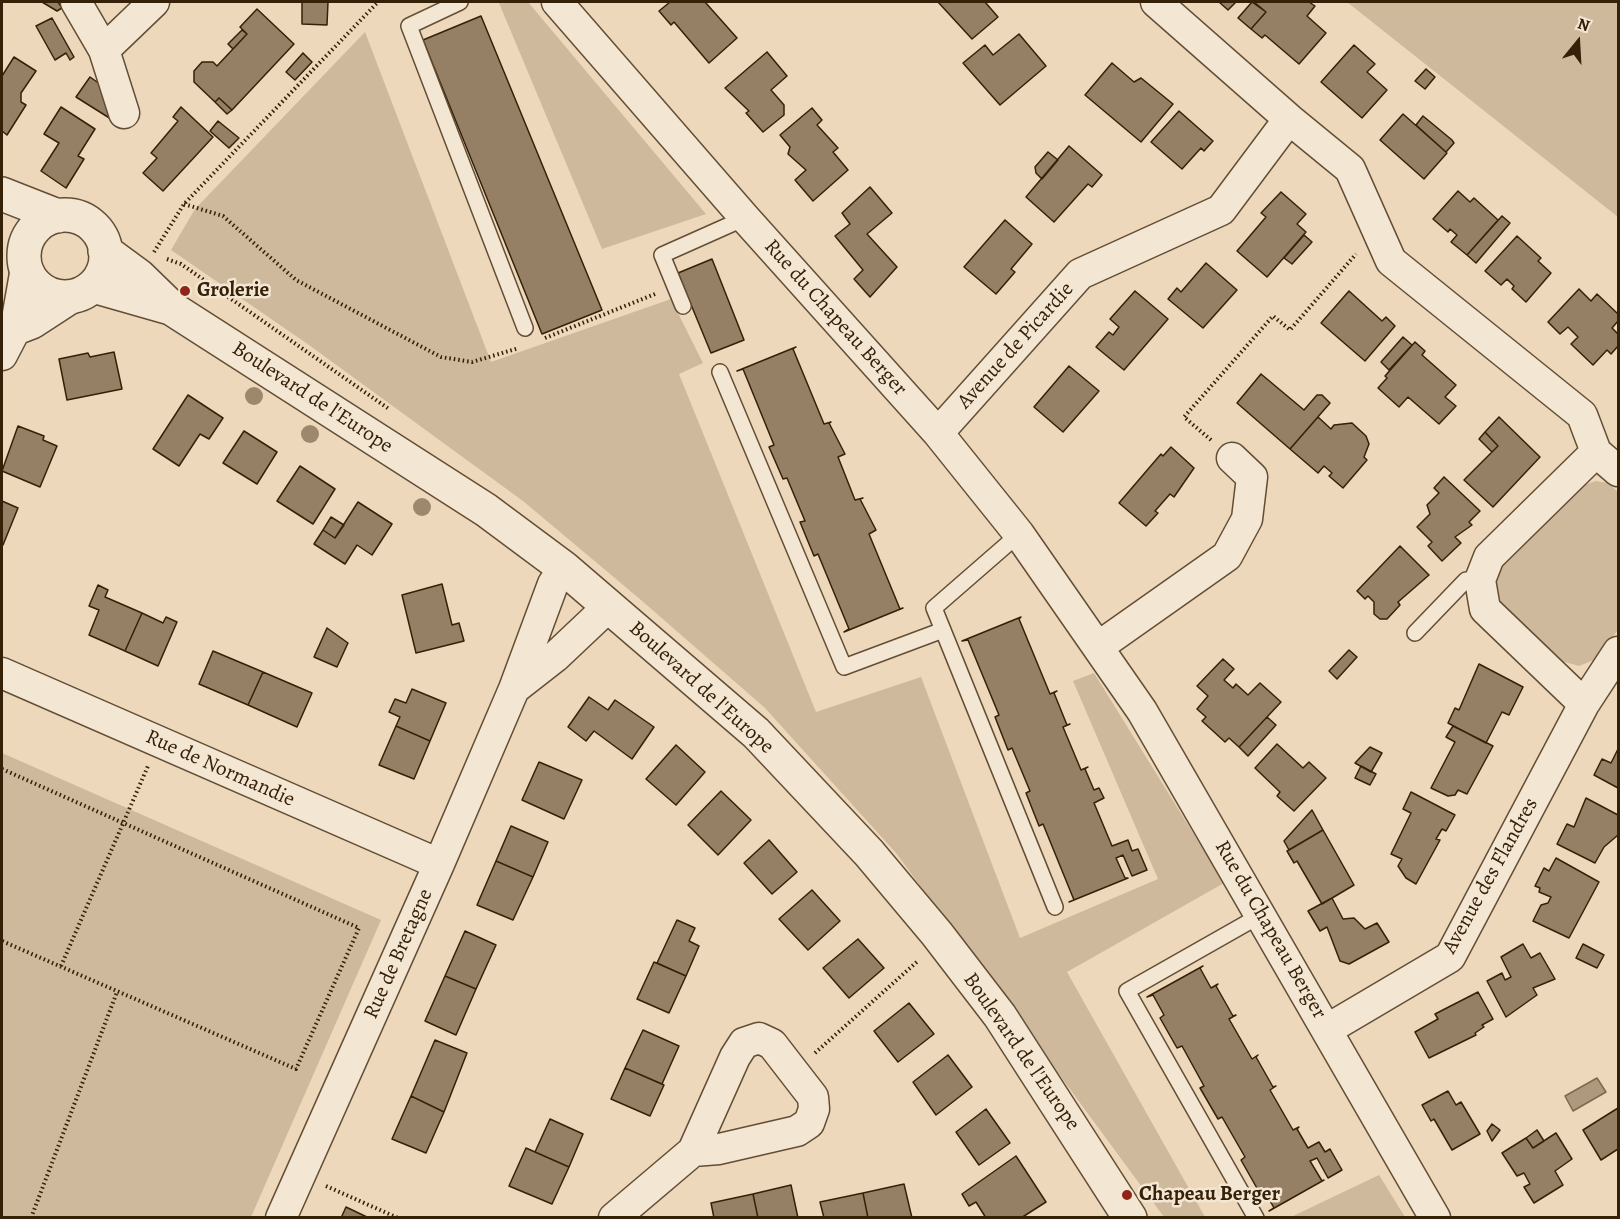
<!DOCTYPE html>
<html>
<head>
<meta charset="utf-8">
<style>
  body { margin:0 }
  #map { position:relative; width:1620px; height:1219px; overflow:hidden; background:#edd8bb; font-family:Alegreya,serif }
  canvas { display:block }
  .frame { position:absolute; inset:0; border:3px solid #352008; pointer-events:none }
  .north { position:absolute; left:1548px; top:12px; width:60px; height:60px; -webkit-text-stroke:4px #f3e6d3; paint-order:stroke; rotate:18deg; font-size:16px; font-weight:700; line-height:24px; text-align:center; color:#352008 }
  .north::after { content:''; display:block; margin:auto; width:21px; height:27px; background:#352008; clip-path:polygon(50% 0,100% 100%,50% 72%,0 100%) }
</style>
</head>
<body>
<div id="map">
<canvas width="1620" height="1219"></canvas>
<div class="frame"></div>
<div class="north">N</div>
</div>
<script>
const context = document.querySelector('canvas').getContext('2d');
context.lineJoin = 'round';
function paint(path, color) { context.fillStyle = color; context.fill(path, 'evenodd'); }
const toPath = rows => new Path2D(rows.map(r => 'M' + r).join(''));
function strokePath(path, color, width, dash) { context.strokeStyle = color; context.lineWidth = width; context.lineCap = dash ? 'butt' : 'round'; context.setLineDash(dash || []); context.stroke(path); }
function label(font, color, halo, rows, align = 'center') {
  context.font = font + ' Alegreya,serif'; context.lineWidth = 5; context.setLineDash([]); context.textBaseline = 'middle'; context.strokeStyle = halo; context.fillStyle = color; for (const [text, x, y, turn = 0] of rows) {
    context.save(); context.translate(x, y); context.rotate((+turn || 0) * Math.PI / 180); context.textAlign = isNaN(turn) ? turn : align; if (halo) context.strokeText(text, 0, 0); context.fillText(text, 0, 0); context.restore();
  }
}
paint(toPath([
  [502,2,528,2,706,214,602,249,499,3],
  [1347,2,1618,2,1618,217],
  [365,32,491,362,671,299,703,363,679,374,816,712,921,677,1020,938,1158,879,1073,681,1094,673,1224,883,1067,972,1205,1217,1164,1217,896,853,765,708,641,600,523,501,309,345,171,250,195,209],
  [1596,481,1608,483,1618,492,1618,630,1594,660,1579,666,1557,660,1497,602,1495,579,1502,565,1575,488],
  [2,753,381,920,251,1217,2,1217],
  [1379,1175,1405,1217,1291,1217]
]), '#ceb99d');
const water = toPath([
  [1597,1078,1606,1092,1573,1111,1565,1096,1597,1078]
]);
paint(water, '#ae997e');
strokePath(water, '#7e694f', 1.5);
const building = toPath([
  [42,2,58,2,62,8,57,11,42,2],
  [302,2,328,2,327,25,302,24,302,2],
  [670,2,705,2,737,38,709,63,674,22,671,25,659,11,670,2],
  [938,2,985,2,998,17,972,39,938,2],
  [1219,2,1236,2,1228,10,1219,2],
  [1252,2,1266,12,1251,29,1238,18,1252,2],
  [1254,2,1309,2,1315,6,1307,16,1326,33,1299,64,1265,35,1262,38,1251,29,1266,12,1254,2],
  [257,9,294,44,232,110,219,98,215,102,194,82,194,71,202,62,213,62,217,66,247,34,240,27,257,9],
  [481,16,602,310,542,334,423,40,481,16],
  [52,18,74,57,70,60,66,53,55,60,36,26,52,18],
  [242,30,247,34,233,49,228,44,242,30],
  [1019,34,1046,66,1000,105,963,63,985,45,993,55,1019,34],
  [1354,45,1375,64,1367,72,1387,90,1362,118,1321,82,1354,45],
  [767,52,787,76,771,90,784,105,784,115,763,132,746,113,749,111,725,88,767,52],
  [303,53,312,62,295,80,286,72,303,53],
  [14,57,36,71,21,93,21,102,26,105,7,135,2,131,2,76,14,57],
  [1112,63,1134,82,1141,78,1173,104,1141,142,1085,95,1112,63],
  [1426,69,1435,77,1425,89,1415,81,1426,69],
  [90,77,107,89,111,119,76,97,90,77],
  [219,98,232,110,227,114,215,102,219,98],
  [61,107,95,129,78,156,84,159,66,188,41,171,59,143,44,134,61,107],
  [181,107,213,137,163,191,143,173,157,158,151,153,178,121,173,117,181,107],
  [812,108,822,120,817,125,838,148,833,152,848,170,813,201,795,180,806,170,788,154,790,147,780,135,812,108],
  [1179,111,1213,141,1204,151,1201,148,1182,169,1151,142,1179,111],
  [1403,114,1447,153,1424,179,1380,140,1403,114],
  [1423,116,1452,140,1454,143,1446,152,1416,125,1423,116],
  [218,121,239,138,229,148,210,131,218,121],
  [1069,146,1102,175,1092,187,1088,184,1054,222,1026,197,1069,146],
  [1048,152,1058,160,1042,179,1036,173,1035,167,1048,152],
  [870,187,892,213,867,234,897,267,870,297,854,279,863,270,835,236,850,224,842,213,870,187],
  [1458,191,1470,202,1474,198,1498,220,1467,255,1451,242,1457,235,1450,229,1448,232,1433,219,1458,191],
  [1281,192,1306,214,1297,224,1306,232,1267,277,1237,251,1266,217,1261,213,1281,192],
  [1502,216,1510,223,1476,263,1467,255,1502,216],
  [1005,220,1032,244,1011,269,1015,272,996,294,964,267,1005,220],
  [1304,235,1312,242,1292,264,1284,258,1304,235],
  [1517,236,1541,258,1538,261,1551,273,1526,302,1512,289,1514,286,1507,279,1501,285,1485,271,1517,236],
  [712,259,744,340,711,353,678,273,712,259],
  [1206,263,1237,290,1203,328,1168,299,1177,288,1181,292,1206,263],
  [1579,289,1591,301,1597,294,1618,314,1618,321,1612,328,1618,334,1618,346,1611,354,1607,350,1593,365,1571,344,1578,337,1568,327,1560,334,1548,322,1579,289],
  [1135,291,1168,319,1124,370,1096,347,1109,332,1113,335,1119,327,1110,319,1135,291],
  [1349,291,1382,321,1386,317,1395,326,1365,361,1321,323,1349,291],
  [1403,337,1412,345,1389,370,1381,362,1403,337],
  [1415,342,1425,351,1422,355,1456,385,1445,397,1456,406,1439,424,1408,397,1399,407,1378,388,1387,378,1385,376,1415,342],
  [796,347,793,349,824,424,831,422,829,423,845,454,838,457,855,500,863,498,860,499,876,530,869,534,900,609,903,608,844,632,849,629,818,554,814,556,800,522,805,521,787,478,783,479,769,447,774,445,743,369,737,371,796,347],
  [114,352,122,389,67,400,59,359,88,353,90,357,114,352],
  [1069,366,1099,391,1063,432,1034,407,1069,366],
  [1261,374,1304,410,1317,395,1322,395,1330,403,1290,449,1237,403,1261,374],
  [188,395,223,418,209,439,200,434,179,466,153,449,188,395],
  [1318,417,1331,429,1334,425,1352,423,1366,436,1369,444,1364,457,1367,460,1343,488,1329,476,1332,473,1324,466,1318,473,1290,449,1318,417],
  [1499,417,1540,457,1493,507,1464,480,1498,446,1485,432,1499,417],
  [18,426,44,436,43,440,57,446,40,487,2,471,18,426],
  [244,431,277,452,257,484,223,463,244,431],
  [1485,432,1498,446,1492,452,1479,439,1485,432],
  [1171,447,1194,468,1174,497,1170,494,1155,511,1158,513,1146,526,1119,503,1161,454,1163,456,1171,447],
  [300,466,335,489,313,524,277,501,300,466],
  [1444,477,1480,511,1469,522,1472,525,1455,537,1461,543,1442,561,1428,546,1432,542,1417,527,1430,514,1427,505,1439,493,1434,488,1444,477],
  [2,501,18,508,3,545,2,544,2,501],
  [358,502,392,524,372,555,357,545,345,564,314,544,323,530,335,538,358,502],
  [331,517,344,525,335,538,323,530,331,517],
  [1400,546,1429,575,1398,602,1400,605,1387,619,1380,619,1374,614,1374,602,1368,596,1365,599,1357,591,1400,546],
  [442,584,452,625,459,623,464,641,416,653,402,595,442,584],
  [98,585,108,590,105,597,142,613,125,651,89,635,99,610,89,606,98,585],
  [142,613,163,623,166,617,177,622,158,666,125,651,142,613],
  [1021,617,1019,619,1050,694,1057,691,1054,693,1067,725,1070,724,1063,727,1081,770,1088,767,1085,769,1094,790,1099,788,1104,798,1094,803,1112,846,1128,840,1132,851,1138,849,1147,870,1132,876,1123,855,1116,858,1125,878,1128,878,1069,902,1074,900,1043,824,1039,826,1026,793,1030,791,1012,748,1008,750,995,717,999,715,968,640,962,641,1021,617],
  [327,628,348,643,337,667,314,657,327,628],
  [1349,650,1357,657,1337,679,1329,671,1349,650],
  [213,651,263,672,248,705,199,684,213,651],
  [1223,659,1234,669,1224,680,1233,688,1236,684,1248,695,1260,683,1281,702,1239,747,1229,738,1225,742,1213,731,1202,721,1206,717,1197,709,1208,696,1197,686,1223,659],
  [1479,664,1523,687,1509,715,1502,712,1486,743,1448,723,1455,708,1459,710,1479,664],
  [263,672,312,693,297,727,248,705,263,672],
  [412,689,446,703,430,741,396,726,400,717,389,712,395,699,406,703,412,689],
  [589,697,608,710,615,700,654,727,632,759,594,731,586,741,568,727,589,697],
  [1267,717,1276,725,1248,756,1239,747,1267,717],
  [396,726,430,741,414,779,379,765,396,726],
  [1453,726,1493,746,1467,794,1458,790,1455,795,1448,796,1431,788,1455,742,1446,737,1453,726],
  [1277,744,1303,768,1309,762,1326,778,1294,811,1277,796,1280,792,1255,768,1277,744],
  [676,745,705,772,676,805,646,779,676,745],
  [1370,747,1382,753,1371,772,1355,763,1370,747],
  [1618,749,1618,788,1594,775,1602,759,1611,763,1618,749],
  [539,762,582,780,564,819,522,800,539,762],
  [1361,766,1376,774,1370,785,1355,778,1361,766],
  [721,791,751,820,718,855,688,825,721,791],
  [1411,792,1455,815,1446,831,1442,829,1436,839,1440,840,1416,884,1406,878,1398,866,1402,859,1391,854,1411,813,1403,809,1411,792],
  [1586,798,1618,815,1618,835,1604,847,1595,863,1557,844,1567,824,1574,827,1586,798],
  [1312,810,1323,830,1289,850,1284,841,1312,810],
  [511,826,548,842,533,877,496,861,511,826],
  [1323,830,1354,885,1322,904,1297,861,1294,863,1287,851,1323,830],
  [769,840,797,872,772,894,744,863,769,840],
  [1556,858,1599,882,1569,938,1533,921,1541,905,1548,903,1551,897,1539,892,1540,888,1535,886,1544,868,1549,871,1556,858],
  [496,861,533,877,513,920,477,905,496,861],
  [812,890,840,921,808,950,779,919,812,890],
  [1332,898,1343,919,1354,918,1365,929,1377,923,1389,942,1349,964,1340,961,1327,927,1320,931,1308,911,1332,898],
  [677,920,695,928,689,941,699,946,686,976,657,963,677,920],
  [465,931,496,945,476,989,445,976,465,931],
  [858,939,884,968,849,998,823,968,858,939],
  [1523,944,1531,958,1540,953,1555,979,1533,988,1537,995,1506,1017,1487,981,1502,973,1505,980,1511,977,1501,957,1523,944],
  [1583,944,1604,955,1597,968,1576,958,1583,944],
  [654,962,686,976,669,1013,637,999,654,962],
  [1203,966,1200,968,1211,988,1218,984,1216,986,1233,1016,1236,1015,1229,1019,1252,1059,1258,1055,1256,1057,1273,1087,1276,1086,1270,1090,1293,1130,1299,1127,1297,1129,1308,1148,1319,1142,1325,1152,1330,1149,1342,1170,1328,1178,1317,1158,1310,1161,1322,1181,1324,1180,1269,1211,1274,1208,1263,1188,1258,1190,1241,1160,1245,1157,1222,1117,1218,1119,1200,1088,1204,1086,1182,1046,1177,1048,1160,1018,1164,1015,1153,995,1147,997,1203,966],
  [445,976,476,989,456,1035,425,1021,445,976],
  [1478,992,1493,1019,1482,1025,1484,1027,1475,1033,1476,1035,1429,1058,1415,1032,1438,1019,1435,1014,1478,992],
  [909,1003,934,1034,898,1062,874,1031,909,1003],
  [643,1030,679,1046,662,1084,625,1068,643,1030],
  [435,1040,467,1053,444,1112,411,1096,435,1040],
  [948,1055,972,1087,936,1115,913,1082,948,1055],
  [625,1068,664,1085,650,1116,611,1099,625,1068],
  [1448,1091,1456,1105,1461,1102,1480,1134,1452,1150,1434,1119,1431,1121,1422,1105,1448,1091],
  [411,1096,444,1112,426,1153,392,1139,411,1096],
  [1618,1108,1618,1149,1601,1160,1583,1130,1618,1108],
  [986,1109,1010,1143,979,1165,956,1132,986,1109],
  [550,1119,583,1134,569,1167,535,1152,550,1119],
  [1492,1124,1500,1130,1492,1141,1487,1131,1492,1124],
  [1537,1130,1544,1141,1533,1148,1526,1138,1537,1130],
  [1556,1133,1572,1159,1555,1171,1563,1185,1534,1203,1524,1187,1530,1184,1524,1173,1517,1176,1502,1153,1526,1138,1533,1148,1556,1133],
  [526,1148,569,1167,552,1204,509,1186,526,1148],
  [1016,1156,1046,1202,1021,1218,986,1218,976,1202,969,1206,962,1194,1016,1156],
  [904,1184,912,1218,868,1218,863,1193,904,1184],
  [791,1185,798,1218,758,1218,753,1194,791,1185],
  [863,1193,868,1218,824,1218,820,1202,863,1193],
  [753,1194,758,1218,714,1218,711,1203,753,1194],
  [346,1207,369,1218,341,1218,346,1207]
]);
paint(building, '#958065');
strokePath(building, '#352008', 1.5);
const service = toPath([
  [460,2,409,26,525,328],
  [683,306,662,255,745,218],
  [720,372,844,667,943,630],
  [1019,534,934,608,1055,907],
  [1415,633,1466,580,1480,580],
  [1256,1218,1127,991,1261,915]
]);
const minor = toPath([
  [76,2,104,50,124,113],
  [557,2,745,218,938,433,1019,534,1142,711,1435,1218],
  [1156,2,1289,119],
  [104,50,154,2],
  [15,330,33,323,76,295],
  [2,355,15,330,26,268],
  [938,433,1080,274,1221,210,1289,119,1350,169,1391,261,1582,415,1596,452],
  [564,568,553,584,514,689,555,657,609,606],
  [1098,647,1227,556,1247,519,1252,477,1232,458],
  [2,673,439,864],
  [1584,704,1485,609,1480,580,1489,557,1596,452,1618,471],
  [1328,1029,1450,957,1584,704,1618,652],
  [281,1218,439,864,514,689],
  [614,1218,693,1151,735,1057,744,1043,759,1038,772,1044,813,1097,814,1109,809,1123,797,1131,719,1149,693,1151]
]);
const tertiary = toPath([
  [2,194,58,216],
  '24 256a41 41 0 1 1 82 0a41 41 0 1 1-82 0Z',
  [105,251,139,276,174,310,486,510,564,568,756,733,869,853,937,934,1000,1016,1130,1218],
  [93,286,170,308]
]);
strokePath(service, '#634e35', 18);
strokePath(minor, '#634e35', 33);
strokePath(tertiary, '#634e35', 36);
strokePath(toPath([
  [184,204,223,216,296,280,441,357,472,362,519,348],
  [154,252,184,204,378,2],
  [167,259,181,264,389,409],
  [545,338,655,294],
  [1211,440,1184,417,1273,316,1290,330,1356,254],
  [2,769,359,928,296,1069,2,941],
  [61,966,148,766],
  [815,1053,919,960],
  [326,1186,398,1218],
  [31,1218,117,992]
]), '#352008', 4, [1.5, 3]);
strokePath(service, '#f3e6d3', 15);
strokePath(minor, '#f3e6d3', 30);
strokePath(tertiary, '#f3e6d3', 33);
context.fillStyle = '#9d886d';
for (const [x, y] of [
  [254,396],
  [310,434],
  [422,507]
]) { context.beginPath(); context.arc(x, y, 9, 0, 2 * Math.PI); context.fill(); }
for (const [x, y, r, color] of [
  [185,291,6,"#8f2418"],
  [1127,1195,6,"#8f2418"]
]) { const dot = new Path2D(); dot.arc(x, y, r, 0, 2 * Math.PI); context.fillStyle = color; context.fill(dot); strokePath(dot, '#f3e6d3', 2); }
label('bold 21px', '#352008', '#f3e6d3', [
  ["Grolerie",197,291],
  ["Chapeau Berger",1139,1195]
], 'left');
label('21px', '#352008', '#f3e6d3', [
  ["Rue du Chapeau Berger",835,318,48],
  ["Avenue de Picardie",1016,346,-48],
  ["Boulevard de l'Europe",312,398,33],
  ["Boulevard de l'Europe",701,688,42],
  ["Rue de Normandie",220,769,24],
  ["Avenue des Flandres",1491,876,-61],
  ["Rue du Chapeau Berger",1270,930,60],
  ["Rue de Bretagne",399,954,-66],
  ["Boulevard de l'Europe",1021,1052,55]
]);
</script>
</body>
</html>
